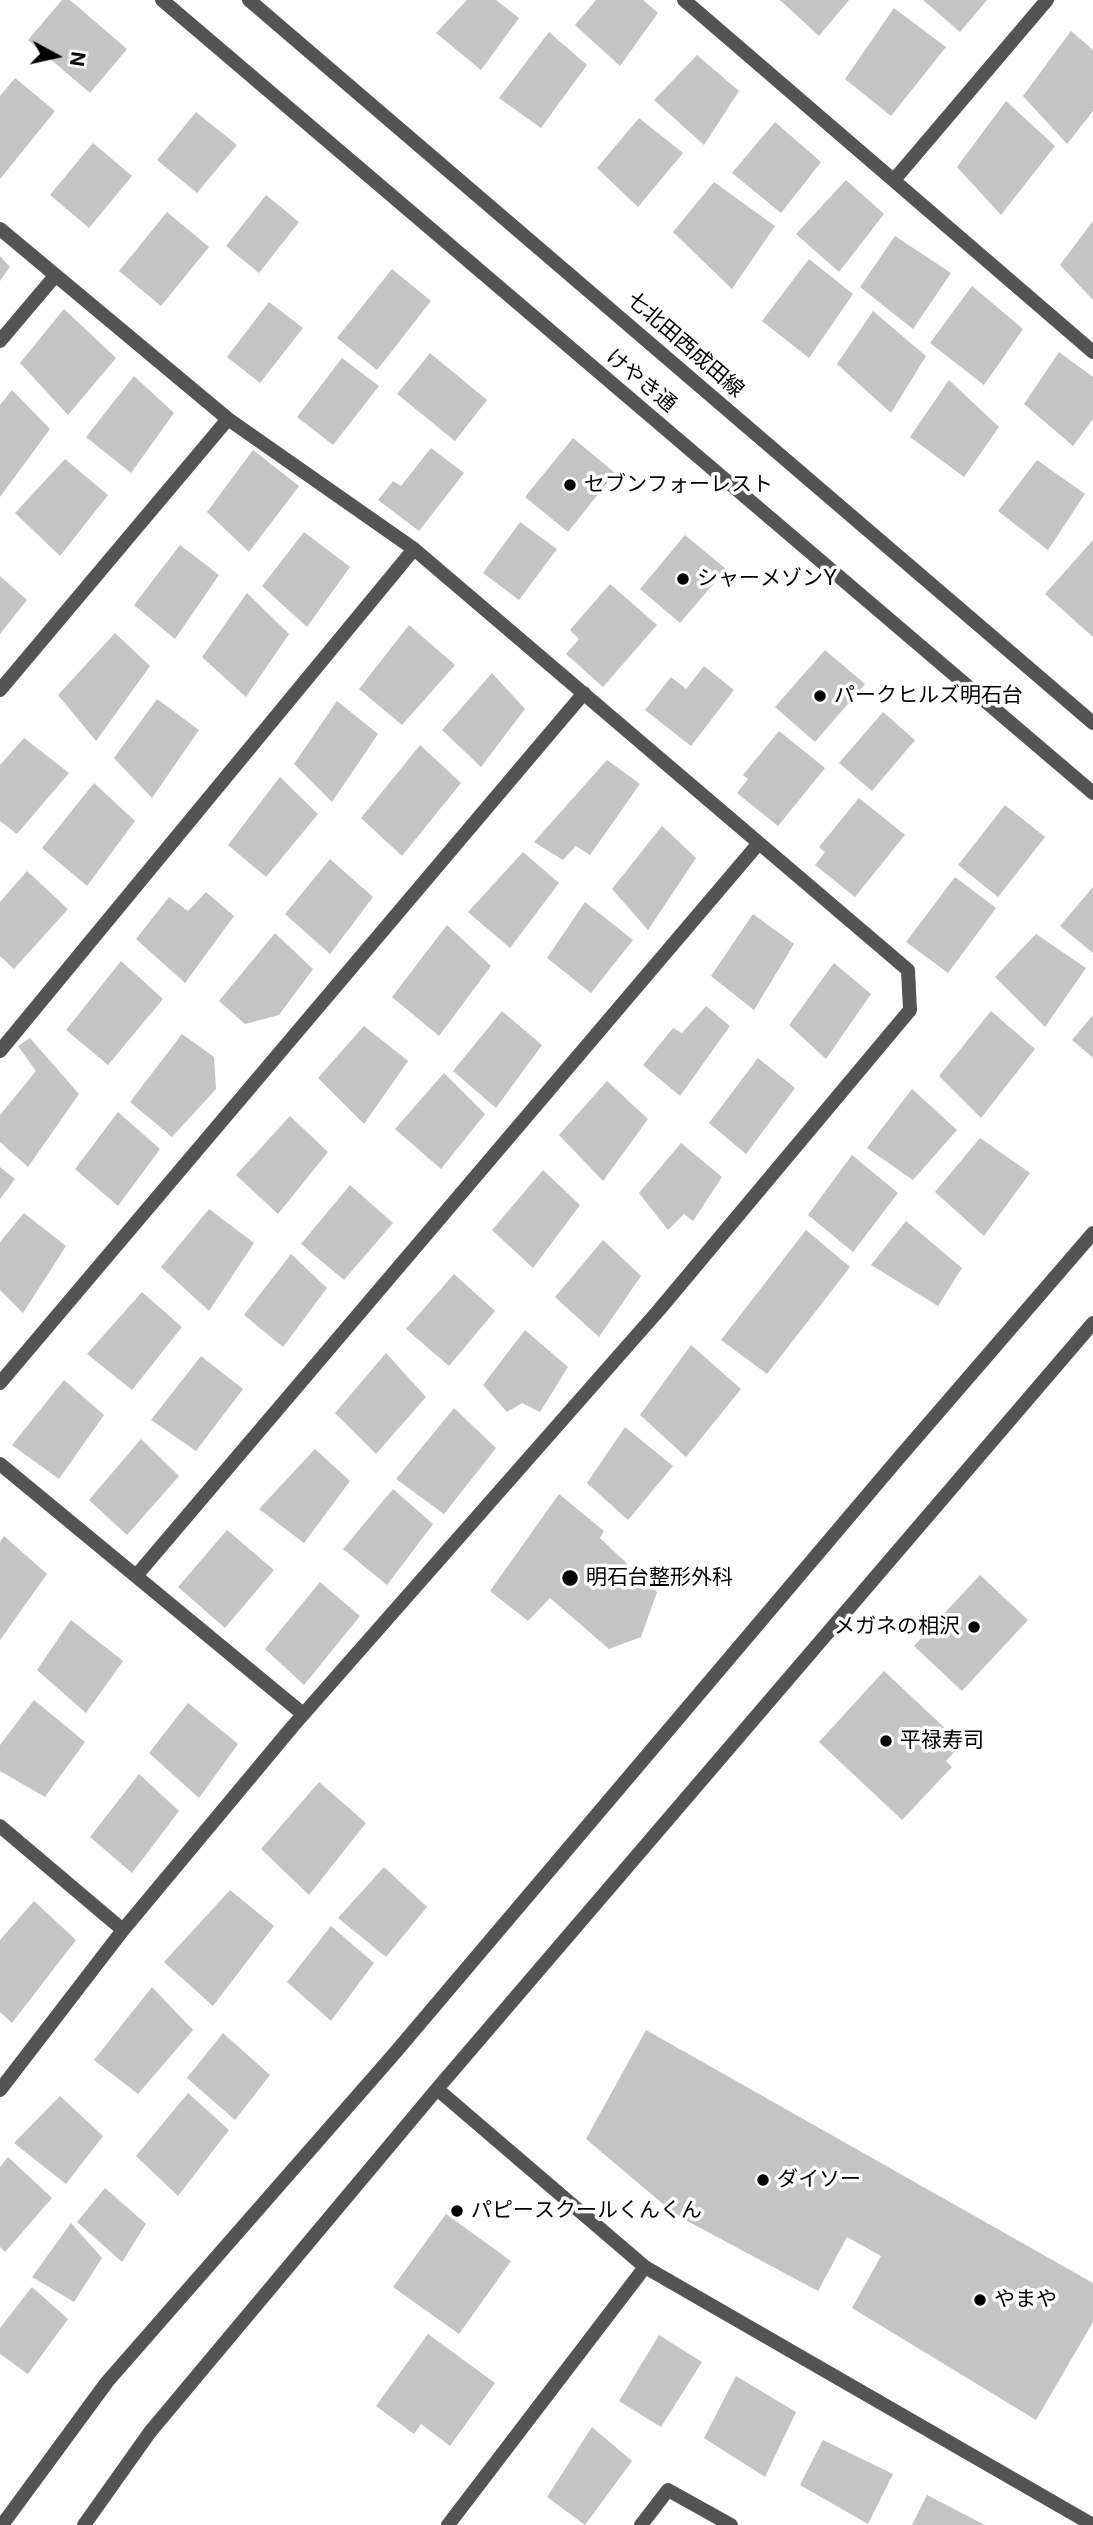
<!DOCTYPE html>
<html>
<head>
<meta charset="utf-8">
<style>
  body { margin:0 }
  #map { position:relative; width:1093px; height:2525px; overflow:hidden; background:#fff; font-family:Inter,sans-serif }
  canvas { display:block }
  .north { position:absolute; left:21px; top:21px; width:70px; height:70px; -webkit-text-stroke:5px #fff; paint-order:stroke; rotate:98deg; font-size:19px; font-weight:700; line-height:28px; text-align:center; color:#000 }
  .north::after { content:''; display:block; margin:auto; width:24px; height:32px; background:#000; clip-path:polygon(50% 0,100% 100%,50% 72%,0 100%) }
</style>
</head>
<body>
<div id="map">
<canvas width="1093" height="2525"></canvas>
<div class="north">N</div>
</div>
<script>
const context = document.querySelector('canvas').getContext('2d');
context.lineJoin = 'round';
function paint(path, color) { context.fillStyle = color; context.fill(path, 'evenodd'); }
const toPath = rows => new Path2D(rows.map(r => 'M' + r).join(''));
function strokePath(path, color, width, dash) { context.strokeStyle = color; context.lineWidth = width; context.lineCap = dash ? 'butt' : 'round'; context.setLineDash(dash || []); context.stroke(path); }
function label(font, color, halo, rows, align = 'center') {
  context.font = font + ' Inter,"Noto Sans JP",sans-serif'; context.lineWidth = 7; context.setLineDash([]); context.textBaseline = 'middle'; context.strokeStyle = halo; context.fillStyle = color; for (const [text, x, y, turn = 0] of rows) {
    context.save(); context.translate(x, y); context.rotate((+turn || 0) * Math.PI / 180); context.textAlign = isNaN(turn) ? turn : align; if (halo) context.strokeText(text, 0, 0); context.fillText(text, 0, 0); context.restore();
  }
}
paint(toPath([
  [62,0,70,0,127,49,90,93,28,40],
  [467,0,496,0,519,18,481,70,436,33],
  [596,0,643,0,658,13,620,66,575,25],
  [780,0,849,0,819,36],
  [923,0,987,0,960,32],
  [894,8,946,47,891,116,845,79],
  [1071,31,1093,50,1093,111,1067,144,1023,96],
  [549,32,587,65,541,128,499,98],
  [697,55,739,91,704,145,654,100],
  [15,78,55,111,0,179,0,96],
  [1006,101,1055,146,1001,215,957,167],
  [196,112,237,145,197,193,157,160],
  [639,118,683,153,638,207,597,168],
  [775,122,821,162,781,213,732,173],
  [93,143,132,176,89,228,50,195],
  [846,180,884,214,839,272,796,234],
  [714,182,775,226,732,289,673,232],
  [266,195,299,222,259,273,226,246],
  [167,212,209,247,161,306,119,271],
  [1093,221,1093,300,1060,265],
  [895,236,951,273,913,329,860,287],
  [0,256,10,267,0,281],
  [809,259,853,294,809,358,762,321],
  [392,269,431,301,377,370,337,338],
  [972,286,1023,329,984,385,930,343],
  [269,302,303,328,260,383,227,357],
  [64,309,116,358,68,415,20,363],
  [873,311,926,356,891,413,837,364],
  [1059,352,1093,377,1093,419,1073,446,1024,404],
  [430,353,487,400,455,441,397,394],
  [342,358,379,386,333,445,297,417],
  [134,376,174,413,131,473,86,437],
  [949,380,999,427,964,477,910,437],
  [12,390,50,429,0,497,0,405],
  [573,438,615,473,568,532,525,497],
  [431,448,464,473,419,531,378,500,393,481,401,486],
  [253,450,299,486,249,552,207,512],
  [65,459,108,495,60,556,15,513],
  [1037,460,1085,494,1048,550,998,511],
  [520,522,557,549,519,600,483,573],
  [304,532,350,567,307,627,262,586],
  [685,535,726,569,680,623,640,589],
  [1093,540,1093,637,1045,594],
  [180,545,219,575,175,639,134,605],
  [0,576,27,600,0,634],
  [610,584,657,625,603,687,566,654,579,639,570,630],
  [247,593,289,634,246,697,202,657],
  [409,625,455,665,402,725,359,689],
  [115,633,150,666,96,741,58,695],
  [825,650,865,684,815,742,775,707],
  [704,666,734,690,691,746,645,710,671,677,686,689],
  [492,673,525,709,481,767,442,730],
  [157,699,199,730,152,798,114,758],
  [337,701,378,734,332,802,294,764],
  [883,712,915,740,872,791,839,763],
  [779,731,825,768,778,826,737,793,748,779,743,775],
  [24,738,69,773,17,834,0,821,0,765],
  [420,745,461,783,402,856,361,818],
  [607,760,640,784,590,855,576,846,563,860,534,842],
  [280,777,318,814,266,877,228,845],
  [94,783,135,821,87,886,42,848],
  [859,798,905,835,855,897,815,865,825,852,819,847],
  [1005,805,1045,837,998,897,958,865],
  [662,826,696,858,648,930,612,889],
  [523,852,559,883,510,948,468,912],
  [330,859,373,897,330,954,285,914],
  [27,871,68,909,14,969,0,956,0,902],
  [955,877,996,908,948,973,906,942],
  [1093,887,1093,953,1060,926],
  [206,892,234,916,185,983,136,939,169,897,188,911],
  [585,902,633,940,591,993,547,958],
  [753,914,794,944,754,1010,711,976],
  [447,925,491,966,439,1036,392,997],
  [275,933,313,969,279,1015,245,1024,219,1001],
  [1036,934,1086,968,1045,1027,995,977],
  [121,961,163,999,108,1065,66,1030],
  [834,963,871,994,826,1059,789,1025],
  [706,1006,730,1026,680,1096,643,1065,673,1028,682,1033],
  [502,1011,542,1045,496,1108,453,1071],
  [991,1011,1035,1049,981,1118,939,1076],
  [1093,1015,1093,1058,1072,1040],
  [364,1026,408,1061,364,1124,318,1078],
  [182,1034,214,1057,216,1089,172,1137,130,1102],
  [30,1038,79,1094,28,1167,0,1142,0,1115,36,1071,18,1046],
  [758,1058,795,1088,746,1154,709,1123],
  [444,1073,485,1114,441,1169,395,1129],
  [607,1081,648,1119,603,1181,559,1135],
  [912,1089,957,1130,913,1180,867,1148],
  [118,1112,160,1149,118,1206,75,1169],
  [290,1116,328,1152,278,1214,236,1175],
  [980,1138,1030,1173,984,1236,935,1192],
  [681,1143,722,1177,693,1221,684,1214,668,1230,639,1193],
  [852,1155,898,1193,853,1252,808,1215],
  [0,1167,15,1179,0,1199],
  [543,1170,580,1205,533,1268,492,1230],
  [350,1185,393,1223,344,1280,301,1244],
  [209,1209,254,1243,209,1311,161,1267],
  [24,1213,66,1246,23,1313,0,1290,0,1242],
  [906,1221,962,1268,938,1306,871,1265],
  [806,1230,850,1267,767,1374,721,1340],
  [603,1240,641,1276,599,1337,555,1297],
  [291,1254,327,1288,283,1347,244,1315],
  [454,1274,495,1311,449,1366,406,1329],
  [142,1292,182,1327,132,1390,87,1354],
  [525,1330,568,1367,540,1412,522,1403,507,1412,483,1385],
  [691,1345,741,1389,686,1457,640,1415],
  [386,1353,426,1397,376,1454,335,1413],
  [201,1356,243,1389,196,1451,151,1420],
  [64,1380,104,1415,59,1479,12,1445],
  [454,1408,496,1448,444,1514,396,1479],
  [625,1427,673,1466,628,1520,587,1483],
  [141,1439,179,1476,127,1535,89,1500],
  [315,1449,350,1481,304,1543,259,1509],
  [393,1489,433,1524,387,1585,343,1549],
  [559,1494,604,1531,600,1538,657,1592,641,1637,609,1649,550,1598,528,1621,490,1591],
  [227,1530,274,1570,225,1628,178,1587],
  [4,1536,47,1574,0,1640,0,1542],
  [980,1575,1028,1620,962,1691,914,1646],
  [320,1582,360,1616,304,1685,265,1649],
  [71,1620,123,1661,86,1713,37,1670],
  [884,1671,962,1744,946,1761,952,1767,902,1820,819,1742],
  [34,1700,85,1742,45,1797,0,1771,0,1745],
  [188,1703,238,1744,199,1798,149,1753],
  [139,1774,179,1811,132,1873,90,1837],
  [319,1782,366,1823,309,1895,261,1849],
  [384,1867,427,1907,386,1957,338,1918],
  [230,1890,274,1926,213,2006,164,1962],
  [34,1901,76,1940,12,2023,0,2012,0,1940],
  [331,1926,374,1963,331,2021,287,1982],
  [152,1987,193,2030,138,2094,94,2060],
  [646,2030,1093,2283,1093,2322,1036,2420,852,2308,881,2256,847,2237,818,2291,676,2215,586,2139],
  [223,2033,270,2075,235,2120,187,2078],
  [188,2093,229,2130,178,2196,136,2156],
  [60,2096,103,2136,66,2184,14,2143],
  [8,2157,52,2198,5,2252,0,2247,0,2167],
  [105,2188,146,2224,122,2262,77,2222],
  [446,2214,511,2261,459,2334,393,2287],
  [71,2223,102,2258,74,2302,32,2277],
  [32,2287,68,2319,28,2374,0,2354,0,2328],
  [428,2334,495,2383,450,2446,421,2424,414,2434,376,2406],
  [659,2335,702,2362,661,2427,619,2401],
  [736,2376,796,2412,765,2477,704,2438],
  [592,2427,632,2461,585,2525,547,2497],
  [823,2440,893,2474,868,2524,800,2485],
  [927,2495,985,2525,912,2525]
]), '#c4c4c4');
strokePath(toPath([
  [684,0,1093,352],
  [894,180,1047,0],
  [0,229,228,419,414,549,908,970,910,1010,659,1310,293,1726,123,1930,0,2090],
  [0,341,55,276],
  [0,690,228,419],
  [0,1051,414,549],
  [0,1383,584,693],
  [0,1464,303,1714],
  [136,1576,759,843],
  [0,1826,123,1930],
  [448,2525,645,2267],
  [641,2525,668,2490,731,2525]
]), '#545454', 14);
strokePath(toPath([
  [162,0,1093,793],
  [249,0,1093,723],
  [437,2089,645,2267,1093,2525],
  [2,2525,107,2382,394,2054,898,1459,1093,1233],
  [84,2525,150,2432,437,2089,1093,1323]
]), '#545454', 14);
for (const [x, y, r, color] of [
  [570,485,7,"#000"],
  [683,579,7,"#000"],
  [820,696,7,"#000"],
  [570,1578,9,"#000"],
  [974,1627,7,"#000"],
  [886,1741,7,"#000"],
  [763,2180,7,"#000"],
  [457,2211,7,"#000"],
  [980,2300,7,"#000"]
]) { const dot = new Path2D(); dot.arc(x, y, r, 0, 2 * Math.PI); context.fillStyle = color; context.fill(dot); strokePath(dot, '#fff', 2.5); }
label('21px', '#000', '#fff', [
  ["七北田西成田線",685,345,41],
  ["けやき通",641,381,40]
]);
label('21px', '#000', '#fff', [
  ["セブンフォーレスト",584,485],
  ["シャーメゾンY",697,579],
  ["パークヒルズ明石台",834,696],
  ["明石台整形外科",586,1578],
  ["メガネの相沢",960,1627,"right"],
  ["平禄寿司",900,1741],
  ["ダイソー",777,2180],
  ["パピースクールくんくん",471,2211],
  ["やまや",994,2300]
], 'left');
</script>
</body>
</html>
